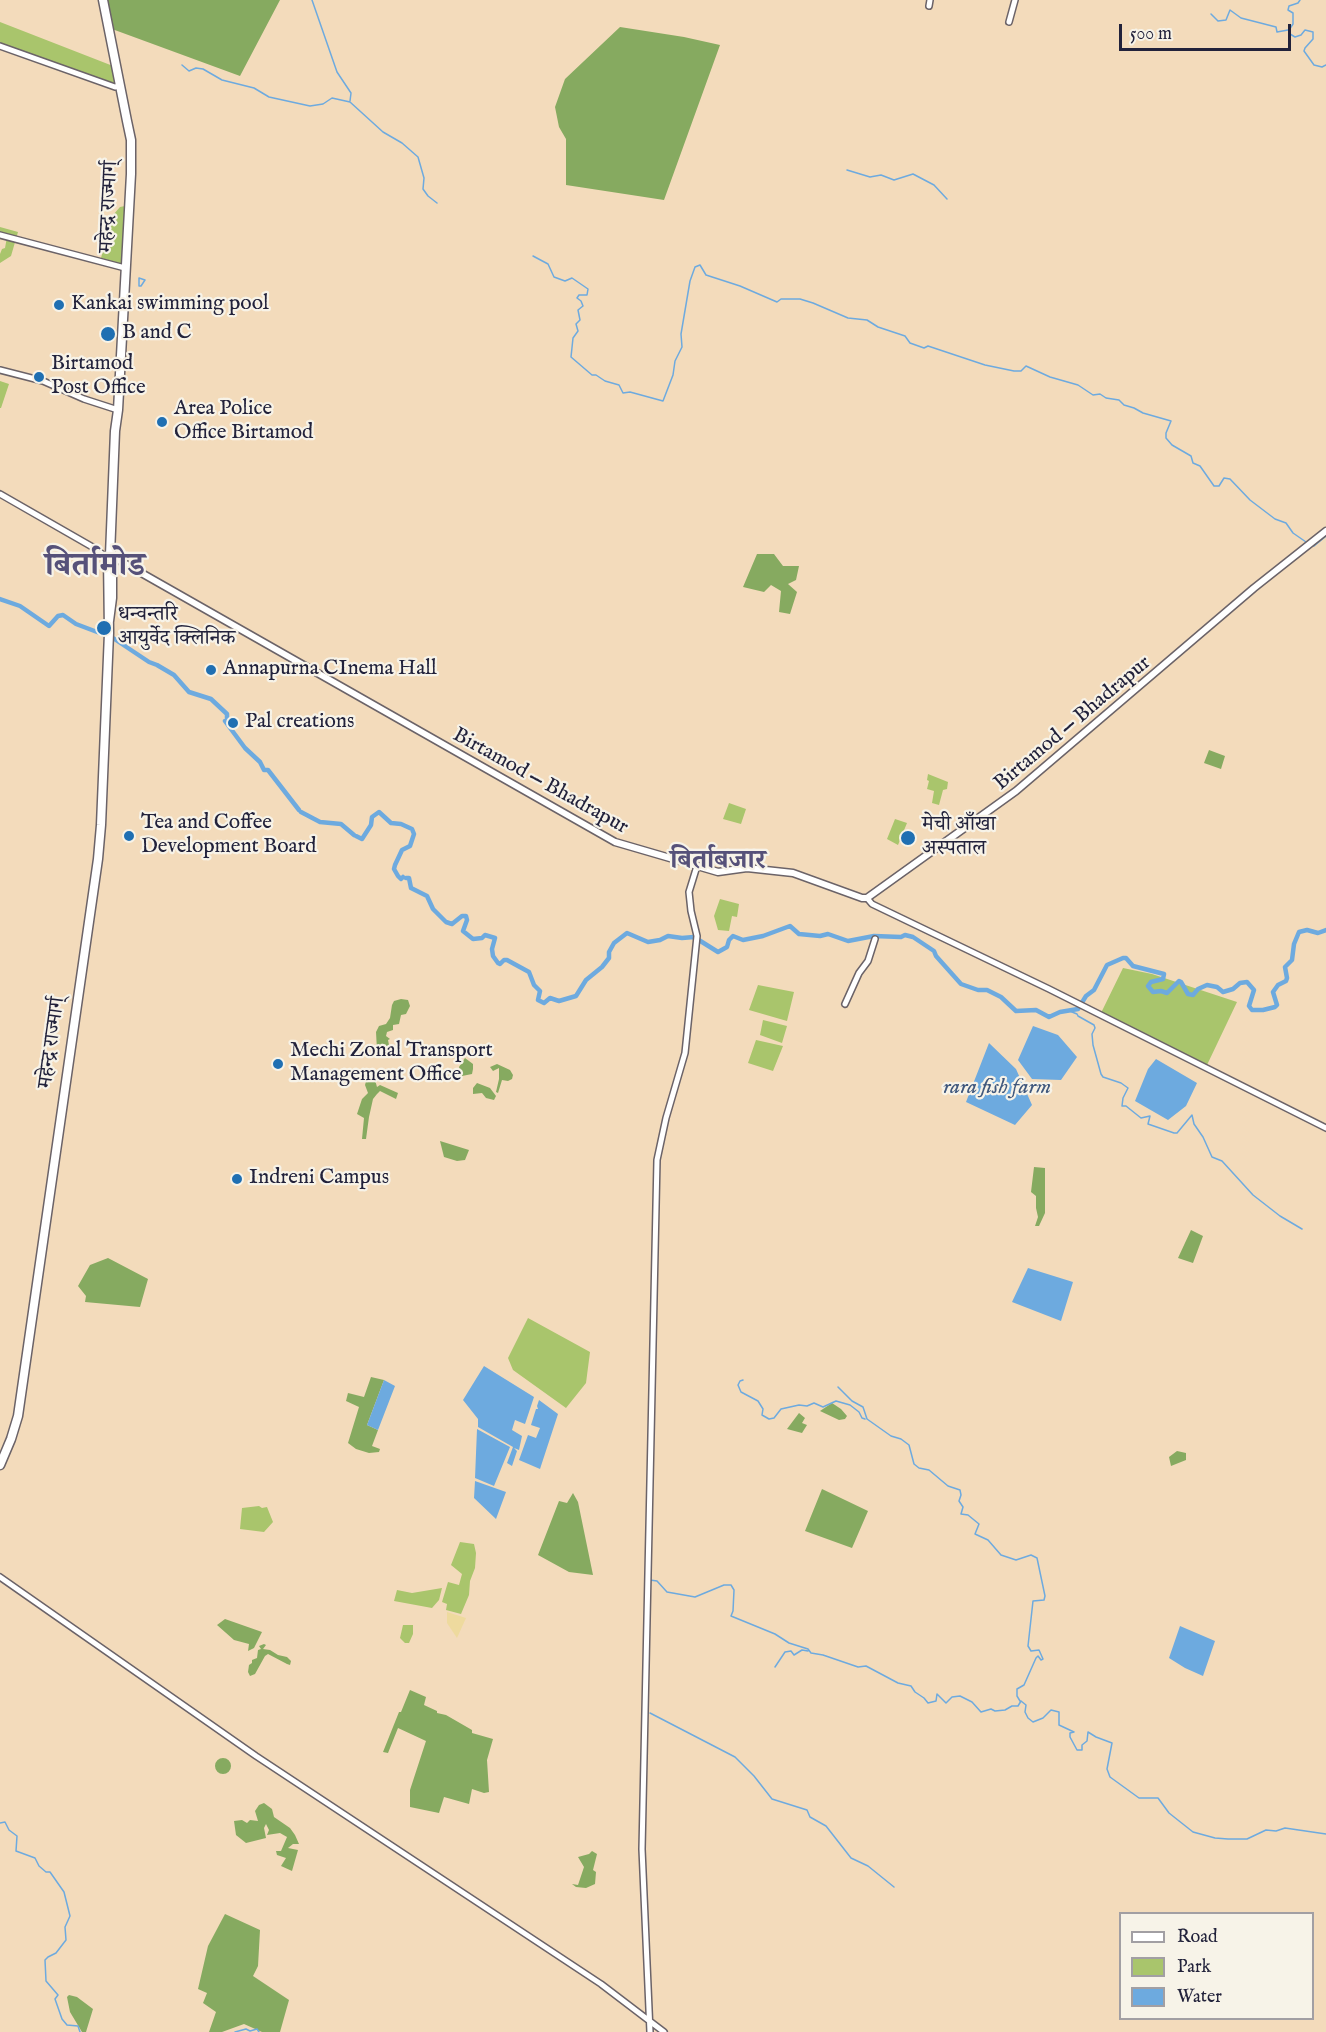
<!DOCTYPE html>
<html>
<head>
<meta charset="utf-8">
<style>
  body { margin:0 }
  #map { position:relative; width:1326px; height:2032px; overflow:hidden; background:#f3dbbb; font-family:"IM FELL English",serif }
  canvas { display:block }
  .legend { position:absolute; left:1119px; top:1912px; width:195px; height:108px; box-sizing:border-box; background:#f7f3e8; border:2px solid #a29fa3; margin:0; padding:8px 10px; list-style:none; font-size:18px; color:#22223b }
  .legend li { display:flex; align-items:center; gap:12px; height:30px }
  .legend b { width:30px; border:2px solid #a29fa3 }
  .scale { position:absolute; left:1119px; top:24px; width:172px; height:27px; box-sizing:border-box; border:3px solid #22223b; border-top:0; padding-left:8px; font-size:18px; line-height:21px; white-space:nowrap; color:#22223b; -webkit-text-stroke:4px #f7f3e8; paint-order:stroke }
</style>
</head>
<body>
<div id="map">
<canvas width="1326" height="2032"></canvas>
<ul class="legend">
<li><b style="height:8px;background:#fff"></b>Road</li>
<li><b style="height:16px;background:#a9c56c"></b>Park</li>
<li><b style="height:16px;background:#6daadf"></b>Water</li>
</ul>
<div class="scale">500 m</div>
</div>
<script>
const context = document.querySelector('canvas').getContext('2d');
context.lineJoin = 'round';
function paint(path, color) { context.fillStyle = color; context.fill(path, 'evenodd'); }
const toPath = rows => new Path2D(rows.map(r => 'M' + r).join(''));
function strokePath(path, color, width, dash) { context.strokeStyle = color; context.lineWidth = width; context.lineCap = dash ? 'butt' : 'round'; context.setLineDash(dash || []); context.stroke(path); }
function label(font, color, halo, rows, align = 'center') {
  context.font = font + ' "IM FELL English","Noto Serif Devanagari",serif'; context.lineWidth = 4.5; context.setLineDash([]); context.textBaseline = 'middle'; context.strokeStyle = halo; context.fillStyle = color; for (const [text, x, y, turn = 0] of rows) {
    context.save(); context.translate(x, y); context.rotate((+turn || 0) * Math.PI / 180); context.textAlign = isNaN(turn) ? turn : align; if (halo) context.strokeText(text, 0, 0); context.fillText(text, 0, 0); context.restore();
  }
}
paint(toPath([
  [0,22,113,66,117,87,0,45],
  [125,206,124,241,122,264,101,258,113,215,120,207],
  [0,227,18,232,11,256,0,263,0,254,2,249,5,248,7,237,0,235],
  [0,381,9,384,1,408,0,408],
  [928,774,948,782,947,789,943,790,939,805,932,803,934,791,927,789,929,781,927,780],
  [729,803,746,809,741,824,723,819],
  [895,819,907,823,898,845,887,839],
  [720,899,739,904,737,917,732,916,729,931,718,930,714,916],
  [1123,968,1152,974,1237,1002,1207,1065,1146,1040,1101,1013],
  [758,985,794,992,787,1021,749,1010],
  [763,1020,787,1026,782,1043,760,1035],
  [756,1040,783,1046,773,1071,748,1063],
  [528,1318,590,1352,586,1383,566,1408,513,1370,508,1358],
  [259,1506,262,1508,267,1507,273,1522,264,1532,240,1529,242,1508],
  [460,1542,474,1544,476,1553,475,1568,470,1581,469,1595,461,1614,446,1610,447,1604,442,1602,448,1582,459,1585,462,1574,451,1565],
  [442,1588,439,1600,432,1608,394,1601,397,1590,412,1593],
  [403,1625,413,1625,413,1634,409,1643,405,1643,400,1638]
]), '#a9c56c');
paint(toPath([
  [107,0,280,0,240,76,112,29],
  [620,27,684,37,720,45,664,200,566,185,566,139,559,127,555,107,565,79],
  [757,554,774,554,783,566,799,566,796,580,788,584,797,592,790,614,779,612,781,591,771,585,764,592,743,587],
  [1209,750,1225,756,1221,769,1204,763],
  [401,999,408,1000,410,1006,406,1014,401,1015,399,1024,393,1025,393,1030,387,1032,386,1036,390,1039,388,1040,389,1045,385,1053,380,1052,377,1050,376,1032,379,1026,386,1024,390,1018,392,1005,394,1001],
  [465,1058,473,1064,473,1069,472,1074,462,1076,459,1067],
  [497,1064,510,1070,513,1075,512,1079,508,1081,502,1080,498,1093,496,1092,499,1079,499,1068,493,1071,490,1067],
  [367,1078,375,1080,377,1087,380,1085,398,1093,396,1099,380,1091,377,1094,373,1099,369,1117,366,1139,362,1139,364,1118,357,1114,362,1099,368,1093,365,1085],
  [477,1083,490,1088,496,1096,494,1100,486,1098,482,1093,473,1094,473,1088],
  [440,1141,469,1150,465,1160,457,1161,444,1157],
  [1034,1167,1045,1168,1045,1213,1039,1226,1035,1226,1038,1217,1036,1208,1036,1196,1031,1192],
  [1191,1230,1203,1236,1193,1263,1178,1258],
  [108,1258,148,1279,140,1307,85,1302,86,1296,78,1286,90,1265],
  [371,1377,384,1380,367,1425,378,1430,372,1446,380,1449,379,1452,369,1453,356,1449,348,1443,359,1407,346,1401,348,1393,364,1397],
  [832,1403,841,1409,847,1416,845,1419,839,1420,820,1411],
  [799,1413,805,1418,802,1423,807,1425,802,1433,787,1429],
  [1177,1451,1186,1453,1186,1460,1171,1466,1169,1457],
  [822,1489,868,1511,852,1548,805,1531],
  [573,1493,578,1502,593,1575,569,1572,538,1555,559,1501,567,1503],
  [225,1619,262,1632,254,1648,248,1651,249,1644,234,1640,217,1625],
  [264,1644,266,1645,263,1649,270,1650,278,1655,287,1657,291,1661,290,1665,287,1664,268,1654,265,1656,255,1674,250,1676,248,1672,249,1665,252,1663,252,1660,257,1658,258,1650,261,1649,259,1646],
  [410,1690,426,1697,424,1705,437,1711,437,1713,446,1715,472,1730,472,1733,493,1739,487,1760,489,1792,484,1793,472,1789,469,1804,444,1797,439,1813,410,1807,410,1790,426,1741,398,1728,388,1753,383,1752,399,1712,401,1712],
  '215 1766a8 8 0 1 1 16 0a8 8 0 1 1-16 0Z',
  [264,1803,272,1809,274,1817,290,1828,295,1835,299,1844,293,1844,288,1848,298,1850,292,1871,281,1866,286,1858,277,1855,276,1851,281,1851,287,1837,280,1833,267,1835,269,1830,266,1824,264,1828,266,1838,246,1843,236,1835,234,1821,242,1820,247,1823,250,1820,258,1821,255,1811,259,1805],
  [592,1851,597,1854,593,1870,596,1872,595,1884,586,1888,576,1887,572,1884,578,1885,584,1867,578,1857,589,1854],
  [225,1914,260,1930,258,1966,253,1976,289,2000,280,2032,262,2032,244,2024,222,2032,209,2032,216,2012,203,2003,207,1993,198,1989,208,1946],
  [69,1995,77,1997,93,2009,86,2032,82,2032,70,2012,67,1997]
]), '#86aa60');
paint(toPath([
  [447,1612,466,1618,457,1638,447,1623]
]), '#eeda9e');
paint(toPath([
  [1033,1026,1058,1035,1077,1057,1061,1080,1032,1079,1018,1060],
  [989,1043,1016,1069,1032,1105,1015,1125,966,1102],
  [1156,1059,1197,1083,1186,1106,1168,1120,1135,1101,1148,1069],
  [1028,1268,1073,1282,1061,1321,1012,1302],
  [484,1366,534,1397,525,1424,515,1420,512,1430,522,1436,519,1450,514,1448,517,1451,512,1466,507,1463,513,1447,478,1427,478,1419,463,1400],
  [384,1380,395,1386,378,1430,367,1425],
  [539,1400,558,1414,540,1469,519,1460,528,1435,536,1438,540,1428,531,1425,536,1409,538,1409,537,1406],
  [477,1429,510,1447,494,1486,475,1478],
  [475,1481,506,1492,496,1519,474,1498],
  [1180,1626,1215,1641,1203,1676,1185,1668,1169,1658]
]), '#6daadf');
strokePath(toPath([
  [312,0,337,72,351,93,350,101],
  [1300,0,1298,3,1289,6,1288,10,1293,13,1293,24,1289,30,1290,34,1295,37,1301,35,1305,30,1313,32,1313,39,1305,48,1304,51,1314,65,1322,67,1326,65],
  [1211,14,1218,21,1226,20,1230,10,1241,18,1276,27,1277,32,1288,30],
  [182,65,189,71,196,68,203,69,222,80,254,88,269,97,310,106,323,104,332,98,350,102,383,132,402,143,418,157,424,178,423,189,428,196,437,203],
  [847,170,870,177,881,175,894,180,913,174,934,185,947,199],
  [533,256,548,264,554,277,565,281,572,278,588,289,587,295,579,295,577,298,581,301,583,306,578,310,580,320,576,324,578,331,573,338,571,357,592,375,596,375,605,381,619,385,623,393,630,392,663,401,673,375,675,361,682,347,681,334,690,281,695,267,700,265,706,275,740,286,777,302,781,299,800,299,813,303,848,318,867,320,878,327,905,336,910,343,924,348,928,346,985,365,1014,371,1021,371,1026,366,1050,377,1078,385,1093,395,1100,394,1106,398,1119,400,1124,405,1134,408,1143,413,1171,421,1166,433,1166,438,1172,445,1191,456,1193,463,1200,466,1214,486,1219,486,1224,478,1230,479,1250,500,1275,519,1286,523,1293,533,1306,542],
  [139,278,145,280,141,286,139,286,139,278],
  [1310,545,1314,546,1326,536],
  [1067,1010,1077,1014,1078,1016,1094,1025,1095,1028,1092,1034,1093,1045,1101,1074,1103,1077,1121,1083,1128,1088,1123,1098,1122,1106,1126,1106,1141,1118,1150,1116,1148,1124,1174,1133,1177,1133,1192,1115,1194,1124,1203,1137,1212,1157,1222,1161,1253,1195,1280,1216,1302,1229],
  [743,1380,740,1381,738,1385,741,1392,758,1401,763,1409,762,1415,769,1419,774,1418,781,1409,799,1405,807,1406,814,1403,823,1407,836,1401,850,1405,859,1412,862,1418,865,1419],
  [838,1387,852,1401,863,1407,867,1419,891,1436,901,1439,909,1445,914,1464,919,1468,929,1470,948,1486,960,1490,961,1495,959,1501,963,1507,961,1514,968,1515,979,1524,975,1534,988,1540,1001,1555,1016,1560,1031,1555,1037,1558,1045,1596,1044,1600,1033,1601,1028,1646,1031,1651,1039,1650,1043,1659,1041,1660,1038,1656,1036,1658,1024,1685,1017,1689,1017,1696,1020,1701],
  [650,1580,657,1581,667,1592,695,1597,724,1585,731,1585,734,1590,733,1611,731,1616,775,1634,789,1643,808,1649,811,1653,823,1655,858,1667,866,1666,898,1683,911,1686,915,1692,924,1698,928,1703,936,1701,937,1694,946,1703,952,1697,960,1696,972,1702,981,1712,991,1709,995,1711,1005,1710,1012,1706,1018,1706,1021,1701,1026,1705,1025,1712,1028,1718,1033,1722,1043,1718,1051,1710,1059,1712,1059,1725,1074,1732,1070,1733,1070,1737,1077,1750,1082,1750,1082,1745,1087,1741,1088,1732,1096,1737,1112,1743,1107,1769,1110,1777,1139,1798,1158,1798,1169,1813,1193,1832,1215,1838,1228,1839,1247,1839,1266,1830,1276,1831,1285,1828,1326,1834],
  [775,1667,785,1652,791,1651,794,1655,802,1650,808,1651],
  [650,1713,735,1757,754,1776,772,1799,807,1810,810,1817,826,1826,851,1858,868,1866,894,1887],
  [0,1823,5,1822,9,1830,17,1836,16,1851,35,1858,39,1866,46,1872,50,1872,64,1892,70,1916,65,1927,66,1940,56,1953,48,1957,45,1960,46,1981,58,1995,55,1999,62,2019,67,2025,78,2026,80,2032],
  [235,2032,246,2029,250,2031,257,2029,259,2032]
]), '#6daadf', 1.5);
strokePath(toPath([
  [0,599,20,606,49,626,58,616,63,615,76,624,113,638,149,662,157,665,174,675,189,692,211,699,227,714,227,720,225,721,245,748,260,762,264,770,268,770,299,810],
  [301,812,320,822,341,824,354,835],
  [356,836,362,839,371,825,372,817,379,812,391,823,401,824,412,829,414,834,410,846,402,850,395,865,394,869,398,876,401,879,403,877],
  [406,878,409,878,411,888,427,896,433,909,446,922,452,924,462,916,466,916,467,920,463,931,473,939,482,938,485,935,495,938,492,949,493,956,498,963,500,964,504,960,507,960,529,972,534,985,540,991,538,1000,544,1003,550,998,559,1001,576,996,586,980,602,967,609,958,609,952,614,943,627,933,648,942,660,940,668,936,682,938,694,937,718,952,727,947,729,940,733,936,743,940,763,936,790,926,799,934,820,936,828,934,848,941,874,936,901,937,905,935,913,937,934,951,936,956,961,984,978,990,987,990,1001,997,1016,1011,1036,1010,1049,1017,1060,1012,1078,1009,1086,996,1094,990,1107,965,1123,958,1126,958,1133,966,1164,974,1163,979,1151,982,1148,986,1153,992,1161,991,1167,993,1179,981,1181,982,1188,994,1193,995,1198,989,1207,985,1217,987,1223,992,1233,989,1240,983,1247,982,1254,990,1249,1006,1252,1010,1263,1010,1275,1007,1277,1005,1273,992,1278,985,1286,981,1287,978,1285,967,1292,960,1294,944,1299,932,1307,930,1318,933,1326,930]
]), '#6daadf', 4.5);
const secondary = toPath([
  [929,6,930,0],
  [1009,22,1015,0],
  [0,46,115,87,120,86],
  [0,235,125,268],
  [0,370,43,381,84,399,118,410],
  [0,494,96,549,108,559],
  [867,898,872,904,1049,989,1326,1128],
  [845,1004,859,973,868,961,875,939],
  [0,1577,256,1756,601,1984,664,2032],
  [650,2032,642,1849,657,1160,666,1118,685,1053,697,936,691,911,689,892,697,866]
]);
const primary = toPath([
  [115,558,615,842,718,872,747,868,793,873,862,898,867,898,1016,791,1254,588,1326,531]
]);
const highway = toPath([
  [103,0,127,121,131,140,131,174,118,410,115,431,110,555],
  [0,1465,11,1439,18,1416,98,859,101,825,109,633,108,557,111,555,115,558,112,561,112,598,109,621]
]);
strokePath(secondary, '#6b6368', 8);
strokePath(primary, '#6b6368', 9);
strokePath(highway, '#6b6368', 11);
strokePath(secondary, '#fff', 5);
strokePath(primary, '#fff', 6);
strokePath(highway, '#fff', 8);
for (const [x, y, r, color] of [
  [59,305,6,"#1f6fb2"],
  [108,334,8,"#1f6fb2"],
  [39,377,6,"#1f6fb2"],
  [162,422,6,"#1f6fb2"],
  [104,628,8,"#1f6fb2"],
  [211,670,6,"#1f6fb2"],
  [233,723,6,"#1f6fb2"],
  [129,836,6,"#1f6fb2"],
  [908,838,8,"#1f6fb2"],
  [278,1064,6,"#1f6fb2"],
  [237,1179,6,"#1f6fb2"]
]) { const dot = new Path2D(); dot.arc(x, y, r, 0, 2 * Math.PI); context.fillStyle = color; context.fill(dot); strokePath(dot, '#f7f3e8', 2); }
label('21px', '#22223b', '#f7f3e8', [
  ["महेन्द्र राज्मार्ग्",110,207,-87],
  ["Birtamod — Bhadrapur",1073,724,-40],
  ["Birtamod — Bhadrapur",540,782,29],
  ["महेन्द्र राज्मार्ग्",53,1043,-82]
]);
label('21px', '#22223b', '#f7f3e8', [
  ["Kankai swimming pool",71,305],
  ["B and C",122,334],
  ["Birtamod",51,365],
  ["Post Office",51,389],
  ["Area Police",174,410],
  ["Office Birtamod",174,434],
  ["धन्वन्तरि",118,616],
  ["आयुर्वेद क्लिनिक",118,640],
  ["Annapurna CInema Hall",223,670],
  ["Pal creations",245,723],
  ["Tea and Coffee",141,824],
  ["Development Board",141,848],
  ["मेची आँखा",922,826],
  ["अस्पताल",922,850],
  ["Mechi Zonal Transport",290,1052],
  ["Management Office",290,1076],
  ["Indreni Campus",249,1179]
], 'left');
label('italic 22px', '#40587d', '#f7f3e8', [
  ["rara fish farm",997,1088]
]);
label('bold 27px', '#565179', '#f7f3e8', [
  ["बिर्ताबजार",718,862]
]);
label('bold 33px', '#565179', '#f7f3e8', [
  ["बिर्तामोड",95,568]
]);
</script>
</body>
</html>
